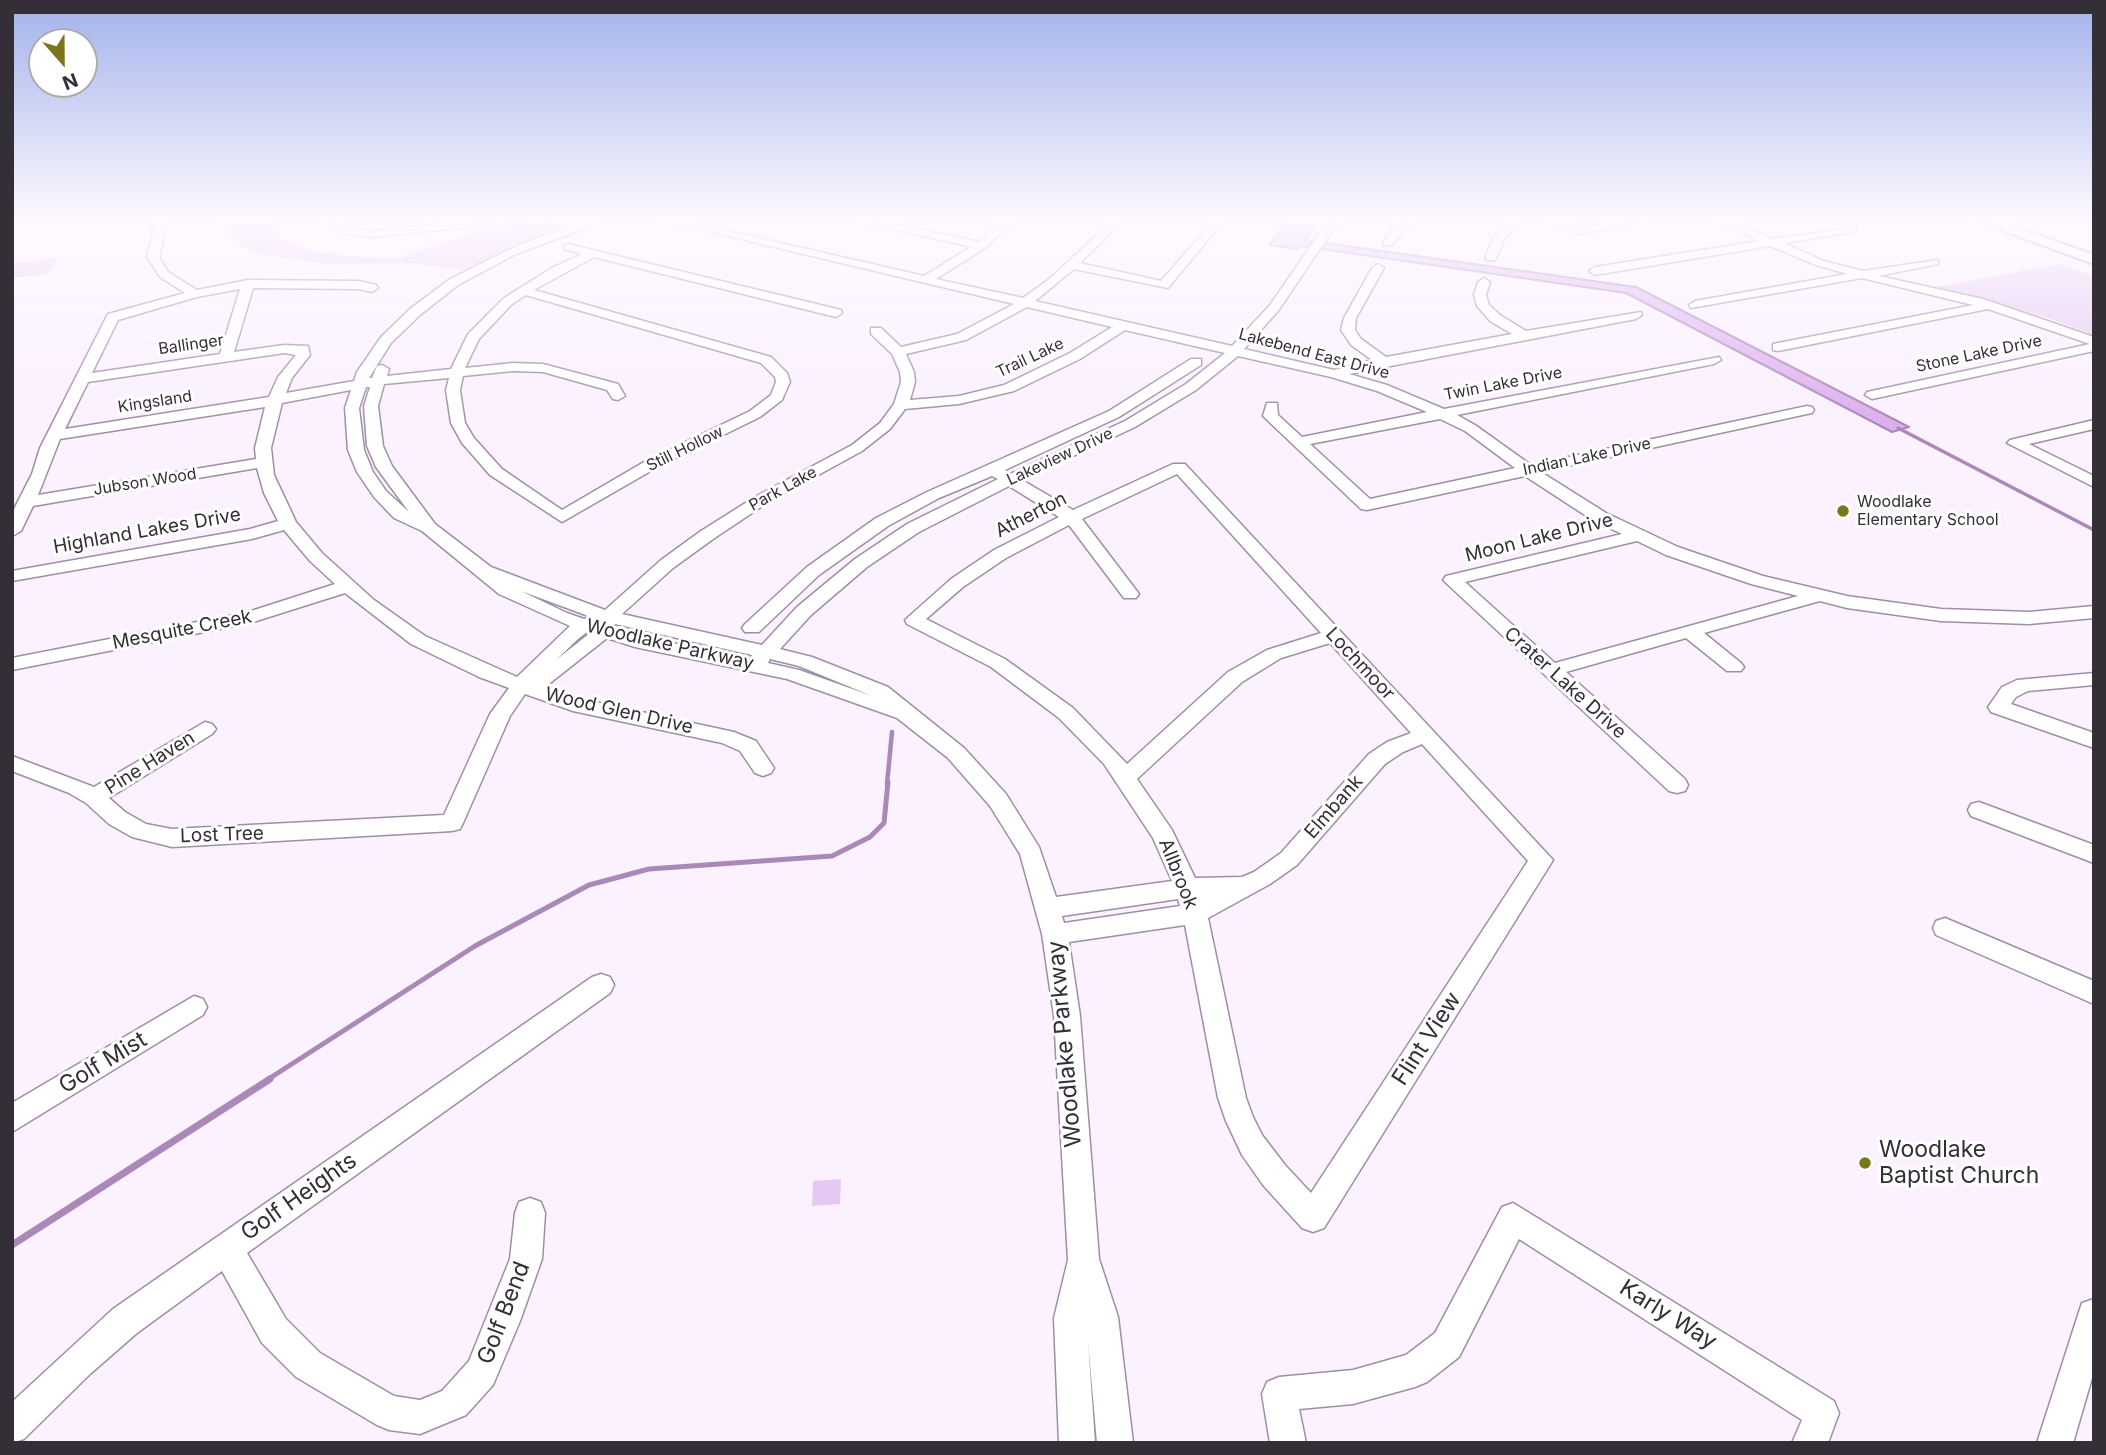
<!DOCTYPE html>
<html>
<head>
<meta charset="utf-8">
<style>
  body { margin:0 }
  #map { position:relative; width:2106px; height:1455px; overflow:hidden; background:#fbf1ff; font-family:Inter,sans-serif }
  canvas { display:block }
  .frame { position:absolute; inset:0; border:14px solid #342e36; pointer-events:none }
  .north { position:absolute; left:28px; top:28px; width:70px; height:70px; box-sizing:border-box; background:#fff; border:2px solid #aeabaf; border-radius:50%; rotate:159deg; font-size:19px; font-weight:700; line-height:28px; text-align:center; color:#342e36 }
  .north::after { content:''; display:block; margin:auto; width:24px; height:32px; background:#7c761b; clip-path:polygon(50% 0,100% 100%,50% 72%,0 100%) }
</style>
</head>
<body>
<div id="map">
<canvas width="2106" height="1455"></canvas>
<div class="frame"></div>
<div class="north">N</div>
</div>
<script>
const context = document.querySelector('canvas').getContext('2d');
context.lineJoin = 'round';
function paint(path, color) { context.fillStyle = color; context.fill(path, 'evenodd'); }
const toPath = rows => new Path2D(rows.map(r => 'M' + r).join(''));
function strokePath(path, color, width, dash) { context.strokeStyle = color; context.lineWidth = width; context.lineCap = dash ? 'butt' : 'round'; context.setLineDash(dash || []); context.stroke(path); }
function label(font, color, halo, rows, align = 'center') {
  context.font = font + ' Inter,sans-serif'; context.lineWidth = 6; context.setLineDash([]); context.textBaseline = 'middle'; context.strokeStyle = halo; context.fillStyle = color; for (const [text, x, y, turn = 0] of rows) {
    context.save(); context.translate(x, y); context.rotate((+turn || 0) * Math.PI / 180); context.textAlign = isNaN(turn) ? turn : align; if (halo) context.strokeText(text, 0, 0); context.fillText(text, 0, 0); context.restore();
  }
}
paint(toPath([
  [220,218,268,218,281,239,308,250,349,256,398,258,498,225,530,219,566,228,468,271,413,263,330,264,265,255,245,248,230,236],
  [58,258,47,274,12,278,12,263],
  [2061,264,2094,276,2094,335,2051,319,1936,287],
  [841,1179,840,1204,812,1206,813,1181]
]), '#e6c9f2');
const water = toPath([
  [1291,218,1322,218,1305,240,1636,287,1909,427,1892,432,1626,293,1300,246,1297,249,1269,245,1291,218]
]);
paint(water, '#dcafef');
strokePath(water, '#aa88b8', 2);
strokePath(toPath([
  [1898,428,2094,530]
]), '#aa88b8', 3.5);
strokePath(toPath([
  [887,784,892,732]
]), '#aa88b8', 4.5);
strokePath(toPath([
  [267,1080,475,946,589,885,649,869,832,856,870,837,884,823,888,782]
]), '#aa88b8', 5);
strokePath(toPath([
  [12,1245,270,1079]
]), '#aa88b8', 7);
const minor = toPath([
  [153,218,163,218,165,232,159,257,168,272,197,290,248,280,359,281,376,285,378,288,372,292,359,289,253,288,234,352,284,345,308,346,310,355,292,378,286,393,354,381,357,372,381,337,410,309,450,279,508,250,564,227,537,218,557,218,574,223,585,218,600,218,583,229,516,254,458,285,420,315,391,343,369,378,372,378,377,366,382,365,389,369,387,376,451,369,468,334,504,298,552,268,582,254,564,249,564,245,568,244,841,310,842,313,836,317,594,257,534,290,771,357,787,373,790,382,782,400,760,417,656,468,562,522,490,475,462,443,451,423,446,390,449,378,384,384,378,406,383,446,392,466,435,524,491,567,605,610,661,560,701,531,755,497,852,445,880,423,894,404,901,382,900,372,892,354,871,334,871,328,881,328,901,347,957,334,1014,304,652,218,672,218,924,276,971,247,846,218,867,218,979,242,1005,218,1017,218,985,248,936,279,1023,298,1048,280,1097,235,1110,218,1121,218,1105,239,1080,263,1161,281,1216,218,1226,218,1168,288,1074,269,1035,301,1232,346,1270,305,1330,218,1341,218,1278,311,1244,349,1334,370,1372,360,1351,345,1341,330,1344,318,1372,268,1378,264,1384,268,1356,318,1355,330,1361,339,1386,357,1512,334,1490,321,1477,306,1474,295,1478,282,1484,278,1490,282,1486,295,1489,305,1500,315,1526,331,1641,312,1642,315,1636,319,1349,374,1387,385,1444,409,1719,357,1721,360,1714,364,1457,415,1475,425,1531,465,1807,406,1812,407,1814,410,1812,413,1807,414,1541,472,1606,513,1678,547,1763,576,1847,596,1941,609,2029,612,2094,606,2094,618,2029,624,1941,621,1847,608,1820,601,1704,633,1741,663,1744,667,1741,671,1727,671,1686,638,1566,672,1685,779,1688,785,1685,791,1677,793,1669,791,1443,580,1446,576,1622,534,1594,521,1525,476,1367,510,1361,509,1263,416,1267,403,1277,403,1278,415,1302,437,1427,412,1377,391,1331,377,1238,356,1196,390,1135,427,1022,480,1073,510,1173,464,1185,464,1553,860,1324,1228,1313,1232,1302,1228,1263,1185,1242,1155,1226,1121,1218,1098,1185,925,1069,942,1080,1016,1099,1259,1118,1317,1133,1443,1097,1443,1088,1341,1095,1443,1059,1443,1054,1318,1068,1260,1054,1016,1042,934,1020,854,990,806,948,758,897,718,787,679,635,647,607,638,545,687,577,698,734,732,756,741,774,768,771,773,763,776,755,773,740,751,722,743,573,711,525,694,510,716,463,823,460,829,452,831,172,847,132,837,109,824,86,803,69,793,12,771,12,756,94,787,205,722,212,724,216,729,212,734,109,798,125,812,146,824,172,829,444,815,490,714,509,688,479,677,411,644,345,593,250,623,12,670,12,658,248,612,335,584,310,561,284,530,252,539,12,581,12,571,250,529,278,521,264,493,257,468,33,506,21,531,12,536,12,513,32,474,40,448,108,314,185,293,160,277,147,257,153,232,153,218],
  [240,289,220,354,92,373,118,320,197,297,240,289],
  [526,295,761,363,775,377,776,382,771,395,750,411,644,462,562,510,502,469,474,438,465,423,460,390,463,376,513,371,543,372,607,390,613,399,618,400,625,396,618,384,543,364,513,363,465,368,479,339,512,304,526,295],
  [1027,307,1112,327,1070,353,1004,385,959,396,910,400,915,382,914,372,906,354,966,340,1027,307],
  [1125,330,1225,353,1186,384,1125,421,1010,474,1005,470,1119,417,1201,365,1201,359,1191,359,1109,411,927,492,876,518,807,567,745,624,742,628,745,632,759,632,819,575,888,526,939,498,992,476,998,479,907,524,855,559,797,607,762,645,622,614,673,568,713,539,767,503,862,451,890,429,905,409,959,404,1014,391,1080,359,1125,330],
  [284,353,296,355,278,377,269,397,65,429,88,382,284,353],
  [366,387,370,387,364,406,367,446,376,467,409,512,386,491,373,472,364,450,359,408,366,387],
  [351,390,345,408,348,450,357,472,374,497,394,518,422,531,499,594,570,626,517,677,425,636,374,600,322,553,296,522,274,475,271,448,282,403,351,390],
  [265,407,255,448,256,459,38,495,60,439,265,407],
  [1440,419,1465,431,1515,468,1370,499,1310,444,1440,419],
  [1177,474,1321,633,1267,650,1228,672,1127,764,1073,708,1005,659,926,619,963,587,1006,558,1069,525,1124,598,1136,598,1139,594,1082,519,1177,474],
  [1009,486,1059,517,994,550,951,579,905,620,907,624,991,667,1059,718,1104,764,1153,838,1172,881,1056,897,1039,847,1006,794,964,748,888,687,812,657,780,649,811,615,867,567,919,532,1009,486],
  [1637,541,1666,555,1751,584,1798,596,1555,663,1465,582,1637,541],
  [521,591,591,617,584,619,567,613,521,591],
  [615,624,752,655,750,659,639,636,613,628,615,624],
  [587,632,590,633,556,660,578,639,587,632],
  [1330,643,1411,733,1387,742,1369,754,1281,853,1254,872,1242,877,1195,878,1172,830,1137,779,1242,682,1281,658,1330,643],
  [770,659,799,666,872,696,799,670,768,663,770,659],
  [1422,744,1528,861,1311,1193,1285,1165,1262,1135,1253,1117,1246,1098,1208,918,1270,884,1297,865,1385,764,1403,752,1422,744],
  [1178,899,1180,906,1064,923,1062,916,1178,899],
  [320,218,333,218,349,228,373,231,493,218,532,218,527,221,373,237,342,233,320,218],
  [1403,218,1414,218,1392,245,1384,245,1384,241,1403,218],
  [1511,218,1522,218,1505,238,1495,260,1487,260,1485,258,1494,237,1511,218],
  [1544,218,1559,218,1581,227,1636,218,1662,218,1580,234,1544,218],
  [1710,218,1725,218,1773,239,1856,227,1856,231,1852,232,1784,243,1824,261,1863,271,1938,260,1938,264,1879,276,1983,299,2094,337,2094,351,1872,399,1865,395,1867,392,2090,344,1988,309,1778,351,1773,350,1773,344,1973,305,1862,278,1691,308,1689,305,1695,301,1847,274,1816,265,1770,246,1595,275,1589,271,1595,267,1759,241,1710,218],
  [2094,420,2094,429,2029,444,2094,476,2094,487,2007,443,2010,440,2094,420],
  [2094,673,2094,685,2028,691,2016,697,2011,704,2094,733,2094,748,1991,712,1988,707,2002,687,2017,680,2094,673],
  [1979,802,2094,845,2094,863,1971,816,1968,810,1971,804,1979,802],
  [1945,918,2094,981,2094,1004,1936,935,1933,928,1936,921,1945,918],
  [601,974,610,977,614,985,610,993,247,1253,286,1319,320,1353,394,1396,420,1400,442,1391,469,1361,510,1259,515,1213,519,1202,530,1198,541,1202,545,1213,542,1259,520,1321,493,1385,466,1415,420,1434,389,1430,377,1425,296,1377,262,1343,222,1271,137,1333,90,1374,24,1439,12,1443,12,1402,113,1309,592,977,601,974],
  [194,996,203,999,207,1007,203,1015,12,1132,12,1103,194,996],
  [1513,1203,1834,1401,1839,1413,1828,1443,1792,1443,1802,1420,1519,1239,1459,1357,1427,1382,1415,1387,1353,1404,1299,1409,1306,1443,1270,1443,1262,1394,1267,1382,1279,1377,1353,1370,1406,1355,1435,1333,1502,1207,1513,1203],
  [2094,1299,2094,1371,2073,1443,2037,1443,2078,1315,2082,1303,2094,1299]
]);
const major = toPath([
  [1969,218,1990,218,2094,255,2094,264,1969,218]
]);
strokePath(minor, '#9d8fa4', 3);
strokePath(major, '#9d8fa4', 4);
paint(minor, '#fff');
paint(major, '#fff');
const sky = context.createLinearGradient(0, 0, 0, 422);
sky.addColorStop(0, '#a3b2eb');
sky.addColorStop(0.52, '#fdf9ff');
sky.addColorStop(1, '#fdf9ff00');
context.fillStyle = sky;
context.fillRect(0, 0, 2106, 422);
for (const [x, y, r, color] of [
  [1843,511,7,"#7c761b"],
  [1865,1163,7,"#7c761b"]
]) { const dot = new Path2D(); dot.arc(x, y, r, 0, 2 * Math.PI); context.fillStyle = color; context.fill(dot); strokePath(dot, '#fff', 2.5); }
label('16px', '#342e36', '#fff', [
  ["Ballinger",191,345,-8],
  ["Lakebend East Drive",1314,354,15],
  ["Stone Lake Drive",1979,354,-12],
  ["Trail Lake",1030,358,-25],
  ["Twin Lake Drive",1503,384,-11],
  ["Kingsland",155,402,-9],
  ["Still Hollow",685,449,-26],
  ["Lakeview Drive",1060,457,-25],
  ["Indian Lake Drive",1587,457,-12],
  ["Jubson Wood",145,482,-9],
  ["Park Lake",783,489,-29]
]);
label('16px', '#342e36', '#fff', [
  ["Woodlake",1857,502],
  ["Elementary School",1857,520]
], 'left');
label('19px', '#342e36', '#fff', [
  ["Atherton",1031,515,-27],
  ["Highland Lakes Drive",147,531,-10],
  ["Moon Lake Drive",1539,538,-14],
  ["Mesquite Creek",182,630,-11],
  ["Woodlake Parkway",670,645,13],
  ["Lochmoor",1360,664,47],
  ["Crater Lake Drive",1565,683,42],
  ["Wood Glen Drive",619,711,13],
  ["Pine Haven",150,763,-32],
  ["Elmbank",1334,807,-49],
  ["Lost Tree",222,835,-2],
  ["Allbrook",1178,874,68]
]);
label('23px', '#342e36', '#fff', [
  ["Flint View",1427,1039,-57],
  ["Woodlake Parkway",1065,1044,-95],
  ["Golf Mist",103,1063,-31],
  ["Golf Heights",299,1197,-35],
  ["Golf Bend",504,1313,-69],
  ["Karly Way",1668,1315,32]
]);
label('23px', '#342e36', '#fff', [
  ["Woodlake",1879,1150],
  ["Baptist Church",1879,1176]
], 'left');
</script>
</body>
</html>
